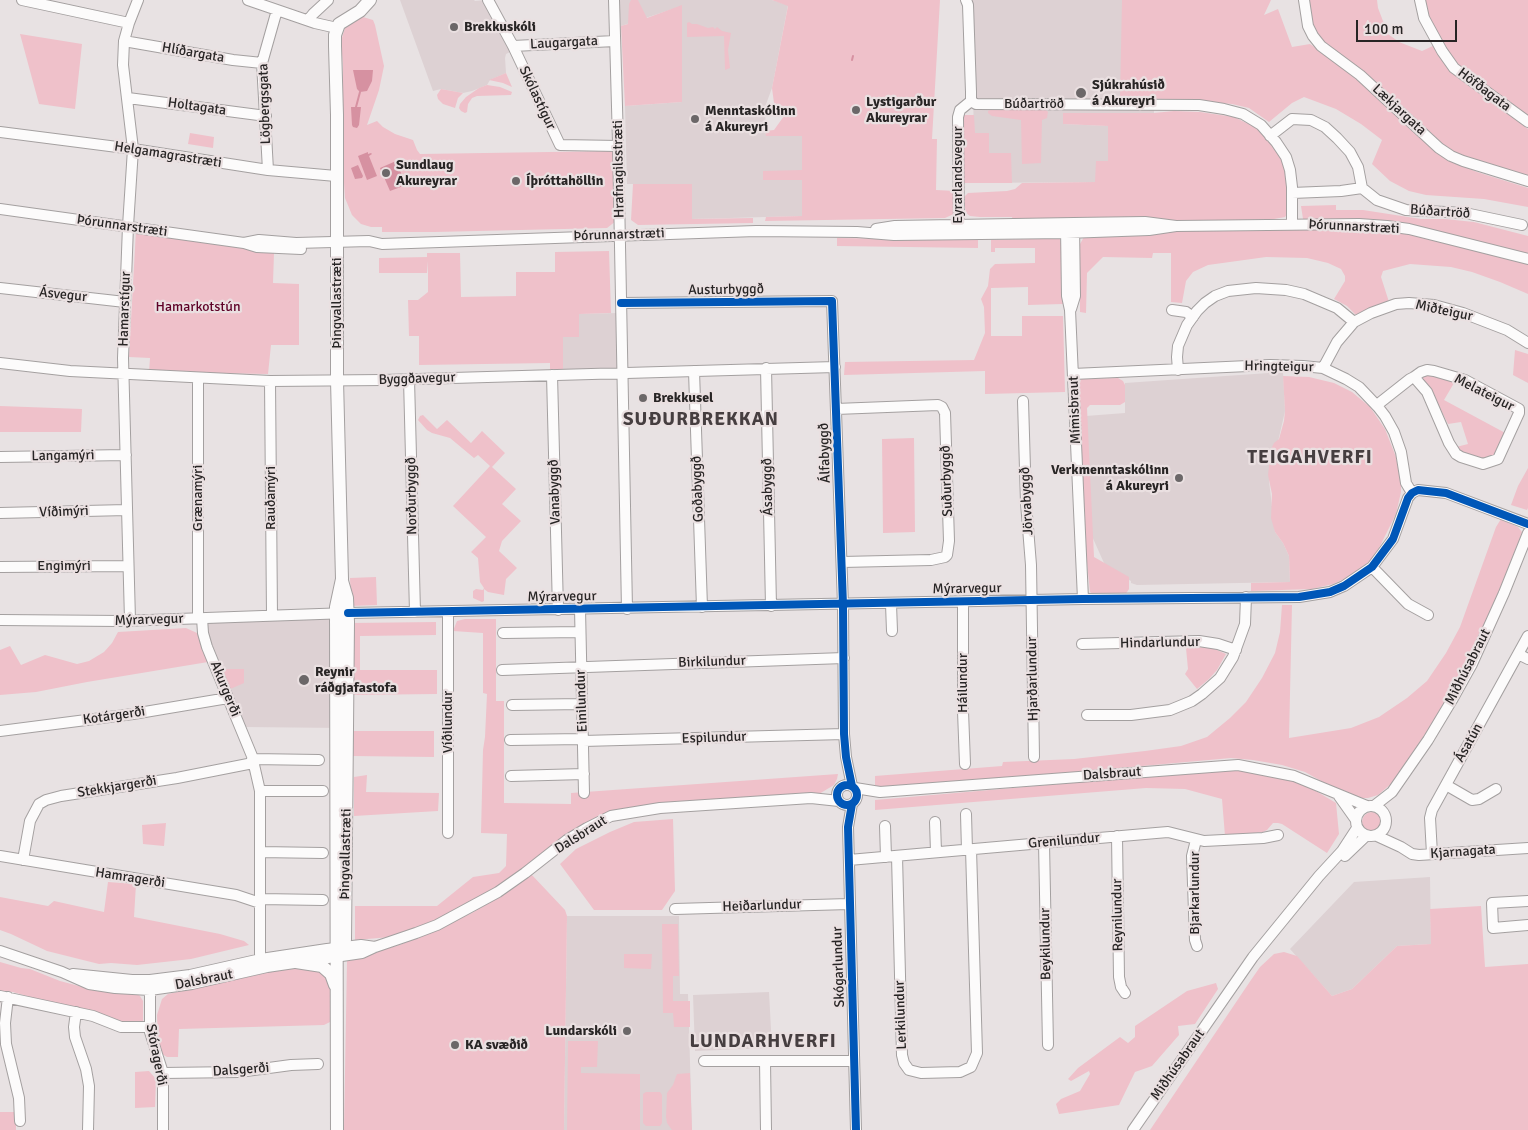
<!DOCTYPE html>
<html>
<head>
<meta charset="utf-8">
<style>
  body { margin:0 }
  #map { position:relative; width:1528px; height:1130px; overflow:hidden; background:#e8e2e3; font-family:Signika,sans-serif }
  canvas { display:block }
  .scale { position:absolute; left:1356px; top:20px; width:101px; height:22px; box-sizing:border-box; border:2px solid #282525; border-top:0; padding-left:6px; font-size:15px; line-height:18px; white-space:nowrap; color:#282525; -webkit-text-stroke:4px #eae0e1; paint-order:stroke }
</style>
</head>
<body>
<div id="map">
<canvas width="1528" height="1130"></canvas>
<div class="scale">100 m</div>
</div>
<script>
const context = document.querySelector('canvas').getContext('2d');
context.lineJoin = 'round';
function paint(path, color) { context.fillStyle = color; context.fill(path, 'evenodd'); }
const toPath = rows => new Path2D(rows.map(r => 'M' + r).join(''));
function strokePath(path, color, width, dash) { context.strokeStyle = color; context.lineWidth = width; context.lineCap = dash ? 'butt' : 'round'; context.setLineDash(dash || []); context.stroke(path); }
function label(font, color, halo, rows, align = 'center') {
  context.font = font + ' Signika,sans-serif'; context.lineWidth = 4.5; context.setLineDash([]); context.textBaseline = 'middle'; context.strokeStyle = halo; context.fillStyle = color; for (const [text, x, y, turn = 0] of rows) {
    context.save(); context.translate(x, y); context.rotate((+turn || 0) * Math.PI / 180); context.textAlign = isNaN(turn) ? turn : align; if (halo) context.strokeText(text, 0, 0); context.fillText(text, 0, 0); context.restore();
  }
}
paint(toPath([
  [400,0,474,0,475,1,485,0,510,52,506,54,505,58,506,73,490,80,487,85,472,91,463,93,441,89,433,91],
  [619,0,772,0,788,5,772,88,765,107,766,135,802,136,802,216,692,219,692,184,627,184,625,106,682,102,682,6,621,26],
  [971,0,1164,0,1188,100,1154,99,1154,113,1063,113,1063,124,1109,126,1108,162,1095,182,975,183],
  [617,313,618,370,563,371,563,337,579,337,579,314],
  [1283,372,1285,411,1269,481,1275,532,1283,543,1289,556,1290,582,1137,585,1131,583,1131,581,1112,571,1104,563,1091,534,1086,416,1125,413,1125,383],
  [342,614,343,728,245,727,220,669,208,662,207,624,210,623],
  [1430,877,1431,944,1397,946,1352,989,1332,996,1290,949,1354,882],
  [567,916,679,916,680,994,688,994,692,1130,564,1130],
  [769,992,772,1048,695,1051,693,995]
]), '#ddd1d3');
paint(toPath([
  [631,0,638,0,647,18,682,5,682,102,625,106,621,26,628,24,629,4],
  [772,0,940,0,932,139,937,139,936,190,956,191,956,213,945,218,765,221,766,217,802,216,802,180,763,180,763,171,802,170,802,136,766,136,765,131,774,130,784,116,774,103,772,88,788,6],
  [1122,0,1271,0,1264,15,1278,9,1292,47,1310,44,1359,77,1432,147,1455,163,1477,172,1528,188,1528,207,1484,199,1426,195,1409,191,1390,181,1372,164,1382,140,1361,124,1336,109,1304,97,1292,103,1269,122,1249,108,1232,104,1188,100,1120,97],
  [1307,0,1377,0,1378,8,1388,34,1399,42,1422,51,1435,45,1449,66,1528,129,1528,177,1504,168,1461,156,1446,147,1392,96,1324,43,1311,22],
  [1425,0,1528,0,1528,116,1456,64,1427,14],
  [363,17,373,20,375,25,384,66,379,90,367,125,377,121,383,127,395,134,413,140,417,150,420,154,614,151,616,221,607,228,434,232,382,232,382,227,371,227,361,224,352,215,345,198,341,138,343,133,343,66,341,41,345,28,354,21],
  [689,22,692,24,697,24,708,28,713,27,715,29,717,27,722,31,731,33,728,50,730,68,725,70,724,36,687,37,687,23],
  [20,34,82,44,75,109,39,104],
  [506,73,512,87,503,83,489,80],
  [487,85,500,87,512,92,511,95,477,96,472,98,468,104,467,112,465,113,461,111,459,108,460,104,466,97,479,88],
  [441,89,463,93,458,98,455,108,443,104,438,99,437,95],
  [1044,108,1048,112,1047,118,1042,120,1041,163,1022,164,1021,120,992,116,988,113,988,111,992,109],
  [1174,111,1200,112,1234,117,1261,130,1281,155,1287,172,1287,214,1285,217,1274,219,1188,222,1013,220,1012,217,980,217,970,216,966,213,964,202,965,196,968,193,1007,191,1015,189,1022,183,1095,182,1096,161,1108,161,1108,126,1063,124,1063,113,1154,113],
  [961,115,974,115,975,133,989,133,989,153,1011,153,1012,183,962,183],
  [190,133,214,137,213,148,188,144],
  [633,184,692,184,692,219,753,218,753,223,638,225,631,220],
  [1336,205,1336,210,1363,210,1421,219,1445,219,1474,222,1528,236,1528,254,1450,234,1408,225,1368,220,1303,219,1301,206],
  [1359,227,1420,235,1491,255,1528,264,1528,294,1500,282,1472,272,1451,267,1410,264,1383,271,1381,277,1389,302,1358,317,1347,306,1334,299,1345,281,1345,276,1341,269,1328,263,1307,258,1266,257,1208,265,1193,272,1186,281,1182,303,1171,302,1171,253,1153,253,1152,258,1103,257,1087,273,1086,313,1080,312,1080,244,1084,237,1094,235,1179,231],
  [136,230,274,253,273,283,299,284,299,345,271,345,268,374,149,372,150,358,129,357],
  [1038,236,1059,236,1061,243,1063,304,1028,305,1028,287,991,288,991,336,1022,336,1022,316,1063,316,1065,392,985,394,985,371,844,375,845,362,974,360,985,333,984,307,981,299,988,286,990,269,995,264,1035,263,1035,248,995,248,995,252,991,252,991,240,1030,239],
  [837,238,978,240,978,248,837,246],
  [609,251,611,313,579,314,579,337,563,337,563,371,550,371,550,363,419,365,419,336,409,336,408,300,418,300,428,292,428,261,427,273,379,273,379,258,427,257,427,253,460,253,461,297,516,296,516,272,555,272,555,252],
  [1515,350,1528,354,1528,383,1513,375],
  [1423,375,1439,377,1454,383,1444,400,1509,435,1497,456,1484,460,1459,451,1456,447,1468,444,1461,422,1448,424,1439,406,1423,381],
  [1283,376,1309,377,1334,383,1352,392,1370,407,1385,429,1396,457,1401,482,1401,492,1396,514,1379,548,1372,559,1353,575,1333,584,1312,589,1251,591,1251,583,1290,582,1289,556,1283,543,1275,532,1271,518,1272,494,1268,475,1271,449,1274,443,1279,439,1284,421,1285,411],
  [1118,378,1123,381,1125,385,1125,402,1120,405,1090,405,1087,408,1094,557,1129,577,1129,589,1125,595,1096,596,1090,592,1083,524,1078,400,1079,387,1081,379],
  [0,406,82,409,81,432,0,432],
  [423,415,437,429,447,420,471,443,482,431,505,453,492,467,516,489,502,504,521,521,502,541,499,551,517,568,506,579,504,595,488,592,484,589,484,601,482,602,473,598,473,591,476,589,483,590,484,588,480,582,478,558,471,552,486,537,453,506,490,466,478,455,474,458,450,438,432,433,427,430,418,420,420,416],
  [914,438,915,532,883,533,882,439],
  [1528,468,1528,508,1527,510,1511,505,1518,486],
  [1501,519,1518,527,1522,532,1521,542,1504,581,1467,662,1430,727,1392,783,1378,795,1368,798,1358,798,1323,782,1305,772,1282,765,1253,760,1231,758,875,790,875,776,1002,766,1003,762,1074,759,1145,751,1181,746,1207,737,1230,718,1246,702,1262,678,1275,653,1280,632,1282,605,1292,605,1289,738,1351,728,1379,717,1407,698,1427,681,1446,653,1460,627,1496,527],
  [376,577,377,605,351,606,350,578],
  [465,619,496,619,496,701,504,701,504,803,571,804,571,793,838,774,837,779,834,785,819,794,610,812,491,891,420,929,391,937,355,940,355,906,437,906,473,877,499,873,506,866,507,834,481,833,483,750,485,737,487,694,483,693,483,633,453,631,457,621],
  [436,622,436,635,360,636,360,670,437,670,437,694,352,695,351,623],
  [186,628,197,633,208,662,87,682,36,692,0,695,0,650,10,646,21,665,45,655,77,664,89,661,104,652,112,643,118,632],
  [1210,647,1226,654,1217,670,1209,679,1197,689,1185,674,1188,669,1186,648],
  [220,669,244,669,244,683,228,690],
  [353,731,434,731,434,757,352,756],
  [1236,770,1257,772,1285,778,1311,788,1336,803,1339,834,1327,853,1282,824,1278,823,1273,823,1267,830,1263,832,1225,836,1222,799,1185,789,1146,788,875,810,875,800,1208,771],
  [367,775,366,792,439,793,438,811,354,816,354,777],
  '1362 822a10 10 0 1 1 20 0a10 10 0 1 1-20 0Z',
  [673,819,675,891,662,910,594,910,560,864,576,849,610,832,634,822],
  [166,823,164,846,143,844,142,825],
  [531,874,565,910,567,916,564,1130,344,1130,347,961,402,944,472,913,502,895],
  [108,882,136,884,134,917,220,934,244,941,249,945,191,959,137,965,111,963,99,964,47,951,11,934,0,930,0,897,48,906,54,901,104,912],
  [1481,906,1485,967,1528,964,1528,1130,1150,1130,1251,980,1260,967,1274,954,1284,952,1297,956,1332,996,1352,989,1397,946,1431,944,1430,909],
  [662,924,678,924,679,976,673,976,673,1001,690,1001,690,1027,674,1027,673,1013,663,1013],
  [624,954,652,954,651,969,624,968],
  [0,962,21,968,30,969,60,981,90,989,136,993,140,996,143,1001,143,1022,125,1023,108,1016,76,1010,13,992,0,991],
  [306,968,322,971,331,984,330,1022,324,1025,179,1029,178,1057,167,1057,162,1054,158,1044,157,1015,162,999,168,994,279,970],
  [1216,983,1218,989,1195,1024,1178,1026,1179,1035,1152,1066,1135,1072,1119,1105,1059,1114,1056,1104,1061,1099,1080,1091,1090,1074,1089,1071,1071,1081,1068,1079,1078,1068,1120,1037,1128,1043,1135,1037,1135,1026,1187,991],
  [568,1041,598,1041,597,1067,581,1067,581,1073,640,1074,640,1130,567,1130],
  [149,1071,156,1079,155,1107,135,1108,135,1072],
  [690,1073,692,1130,672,1130,667,1123,666,1117,667,1093,673,1085,677,1074],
  [646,1092,660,1092,662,1095,662,1123,660,1126,646,1126,643,1123,643,1094],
  [0,1112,16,1112,16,1130,0,1130]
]), '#efc1ca');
paint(toPath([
  [353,70,373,70,372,81,367,91,360,92,357,89],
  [351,107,361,107,359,125,357,128,353,127,352,125],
  [368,152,368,154,371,153,372,154,369,156,377,176,367,180,358,156],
  [396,161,406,185,390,191,380,168],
  [358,165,363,176,362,178,355,179,351,168]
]), '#d691a1');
strokePath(toPath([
  [852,60,853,56],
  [356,107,360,92]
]), '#d691a1', 2);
const minor = toPath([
  [22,0,129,23],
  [248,0,315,23,337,28],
  [488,0,513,46,560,145,618,146],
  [614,0,618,142,627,609],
  [1304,0,1308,26,1313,36,1321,46,1360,75,1439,148,1451,156,1463,161,1528,181],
  [1420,0,1424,18,1442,51,1454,68,1528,122],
  [308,20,313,14,328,0],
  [124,41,233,60,262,63],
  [513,46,615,41],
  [128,98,266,116],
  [971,101,976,104,1199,105,1224,109,1243,114,1261,125,1276,142,1286,157,1290,170,1292,187,1292,224],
  [0,132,133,149,268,170,336,176],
  [1270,136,1292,119,1311,120,1325,127,1337,138,1350,152,1358,167,1362,188,1377,200,1406,210,1465,213,1522,225],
  [268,170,262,63,277,10],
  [1292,193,1341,191,1362,188],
  [0,209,244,243,257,247,301,249],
  [1066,228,1067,296,1070,310,1083,599],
  [876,229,895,226,1074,223,1145,222,1176,226,1359,224,1387,226,1409,229,1528,259],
  [959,231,958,117,960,110,971,101,971,92,968,5,966,0],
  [244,243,259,240,296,243,369,241,382,244,756,231,857,232,894,235,1066,233,1149,230,1176,226],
  [0,288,125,302],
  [621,303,832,301,843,605,844,734,846,757,852,786],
  [1071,309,1075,296,1074,226],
  [1172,310,1186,312,1193,317],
  [0,363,70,371,270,381,383,380,835,367],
  [766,368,771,606],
  [1323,368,1337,342,1354,322,1371,313,1396,304,1409,303,1434,305,1463,313,1507,330,1528,343],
  [1178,370,1177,357,1178,346,1187,325,1197,311,1205,303,1215,296,1228,291,1256,288,1286,290,1304,294,1337,308,1354,322],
  [694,371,702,607],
  [1073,374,1270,365,1303,366,1323,368,1346,379,1359,387,1378,407,1385,416,1394,432,1401,452,1406,483,1412,493],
  [552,375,558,610],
  [409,379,415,612],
  [270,381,272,616],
  [1023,401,1026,503,1031,565,1034,757],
  [1377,405,1410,379,1414,377,1421,372,1427,370,1434,371,1465,380,1519,409,1519,413,1498,459,1483,464,1461,457,1456,454,1449,443,1427,392,1414,377],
  [836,409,938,405,942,407,945,413,949,541,947,555,945,557,931,560,842,562],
  [0,457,126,455],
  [0,513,127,510],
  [0,567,128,566],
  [1372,567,1408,604,1428,615],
  [963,602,963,711,965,764],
  [891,604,892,631],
  [580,609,584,793],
  [448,612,448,833],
  [198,618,198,378],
  [202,618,203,633,207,647,252,756,260,791,260,954,263,968],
  [0,620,121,621,348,613,1083,599,1299,597,1330,592,1344,586,1372,567,1393,539,1408,498,1412,493,1418,490,1446,493,1528,524],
  [130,620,123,358,128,226,133,149,123,65,124,41,129,23,138,0],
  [503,633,580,632],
  [1082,644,1199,641,1218,644,1236,650],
  [1518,654,1528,659],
  [502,670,844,658],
  [512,705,582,704],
  [1087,715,1131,715,1170,710,1192,701,1202,694,1220,678,1233,657,1245,624,1246,597],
  [0,731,133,714,228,698],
  [510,740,583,739],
  [583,741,844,734],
  [252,759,319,760],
  [511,776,584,774],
  '837 795a10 10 0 1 1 20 0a10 10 0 1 1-20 0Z',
  [1446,785,1472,800,1479,799,1496,789],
  [855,788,880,792,1238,765,1294,776,1367,806],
  [260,791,323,791],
  [1339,796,1356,820],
  [852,804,848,827,856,1130],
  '1356 821a15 15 0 1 1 30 0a15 15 0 1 1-30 0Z',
  [1374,806,1392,792,1428,740,1452,700,1472,664,1504,593,1528,533],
  [966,814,967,850],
  [935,822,936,852],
  [885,826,886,857],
  [1117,836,1119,977,1121,987,1125,993],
  [1377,836,1401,847,1412,854,1419,855,1528,848],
  [1196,840,1192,856,1195,940,1197,946],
  [1044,843,1048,1045],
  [260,852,323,853],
  [1432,854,1430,818,1432,810,1528,636],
  [0,856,236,895,260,903],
  [897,856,902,1055,904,1063,909,1070,921,1073,960,1072,971,1067,977,1053,971,849],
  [1345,856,1366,836],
  [23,860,30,821,39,804,46,800,61,796,177,778,253,763],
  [849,860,1156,833,1168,832,1204,841,1263,838,1278,835],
  [260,899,323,900],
  [1528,901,1492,903,1493,928,1528,925],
  [675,909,849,904],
  [0,951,62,972,89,984,115,988,150,990,192,984,267,967,362,953,375,947,416,933,437,925,498,892,525,873,567,840,587,828,611,816,660,808,811,798,839,801],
  [73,974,132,980,150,980,190,975,261,959,327,949,361,945,375,947],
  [150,986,150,1032,163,1073,163,1130],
  [0,996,93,1016,121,1027,149,1027],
  [8,997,5,1023,6,1044,19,1098,20,1121],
  [76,1012,74,1027,75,1037,86,1069,89,1086,88,1130],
  [704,1061,854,1061],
  [765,1061,766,1130],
  [163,1073,239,1072,291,1065,318,1064],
  [1133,1130,1253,957,1319,876,1342,851,1357,828]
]);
const major = toPath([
  [342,581,347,598,348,622,345,940],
  [296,962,322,966,331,974,335,985],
  [337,1130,336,607,342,579,337,380,337,115,335,46,335,35,339,24,360,11,370,0]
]);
strokePath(minor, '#a4a0a0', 12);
strokePath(major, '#a4a0a0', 14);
strokePath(minor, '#fcfbfb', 10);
strokePath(major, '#fcfbfb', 12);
strokePath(toPath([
  [621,303,832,301,843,605,844,734,846,757,852,786],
  [348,613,1083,599,1299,597,1330,592,1344,586,1372,567,1393,539,1408,498,1412,493,1418,490,1446,493,1528,524],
  '837 795a10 10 0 1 1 20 0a10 10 0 1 1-20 0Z',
  [852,804,848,827,856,1130]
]), '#0057b8', 8);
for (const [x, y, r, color] of [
  [454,27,5,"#6b6768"],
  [1081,93,6,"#6b6768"],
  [856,110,5,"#6b6768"],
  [695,119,5,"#6b6768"],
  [386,173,5,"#6b6768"],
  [516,181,5,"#6b6768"],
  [643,398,5,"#6b6768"],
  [1179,478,5,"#6b6768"],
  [304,680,6,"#6b6768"],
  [627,1031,5,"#6b6768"],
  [455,1045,5,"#6b6768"]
]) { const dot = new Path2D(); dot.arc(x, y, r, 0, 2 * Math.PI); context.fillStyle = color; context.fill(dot); strokePath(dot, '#eae0e1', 2); }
label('bold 14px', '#282525', '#eae0e1', [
  ["Brekkuskóli",464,27],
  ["Sjúkrahúsið",1092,85],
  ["á Akureyri",1092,101],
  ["Lystigarður",866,102],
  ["Akureyrar",866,118],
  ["Menntaskólinn",705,111],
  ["á Akureyri",705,127],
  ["Sundlaug",396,165],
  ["Akureyrar",396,181],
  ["Íþróttahöllin",526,181],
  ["Brekkusel",653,398],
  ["Verkmenntaskólinn",1169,470,"right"],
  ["á Akureyri",1169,486,"right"],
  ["Reynir",315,672],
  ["ráðgjafastofa",315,688],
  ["Lundarskóli",617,1031,"right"],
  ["KA svæðið",465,1045]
], 'left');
label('14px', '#282525', '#eae0e1', [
  ["Laugargata",564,43,-3],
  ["Hlíðargata",193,53,10],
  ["Höfðagata",1484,90,37],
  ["Skólastígur",537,98,65],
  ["Lögbergsgata",265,104,-92],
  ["Búðartröð",1034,104],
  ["Holtagata",197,107,8],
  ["Lækjargata",1399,110,43],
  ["Helgamagrastræti",168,155,9],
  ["Hrafnagilsstræti",619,169,-91],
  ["Eyrarlandsvegur",958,175,-90],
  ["Búðartröð",1440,212,4],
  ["Þórunnarstræti",122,226,8],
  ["Þórunnarstræti",1354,227,3],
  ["Þórunnarstræti",619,235,-2],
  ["Austurbyggð",726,290,-1],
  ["Ásvegur",63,295,6],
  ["Þingvallastræti",337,303,-90],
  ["Hamarstígur",125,309,-88],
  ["Miðteigur",1444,311,12],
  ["Hringteigur",1279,367,1],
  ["Byggðavegur",417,379,-2],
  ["Melateigur",1484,393,27],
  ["Mímisbraut",1075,410,-92],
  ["Álfabyggð",825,453,-92],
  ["Langamýri",63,456,-1],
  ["Suðurbyggð",947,481,-92],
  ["Ásabyggð",768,487,-91],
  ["Goðabyggð",698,489,-92],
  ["Vanabyggð",555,492,-92],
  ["Norðurbyggð",412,496,-91],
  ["Grænamýri",198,498,-90],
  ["Rauðamýri",271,498,-90],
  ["Jörvabyggð",1027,501,-93],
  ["Víðimýri",64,512,-2],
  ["Engimýri",64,566],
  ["Mýrarvegur",967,589,-1],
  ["Mýrarvegur",562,597,-1],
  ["Mýrarvegur",149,620,-2],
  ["Hindarlundur",1160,643,-1],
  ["Birkilundur",712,662,-2],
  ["Miðhúsabraut",1468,667,-63],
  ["Hjarðarlundur",1033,679,-91],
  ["Háilundur",963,683,-90],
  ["Akurgerði",225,689,68],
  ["Einilundur",582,701,-92],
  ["Kotárgerði",114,716,-8],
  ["Víðilundur",448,722,-90],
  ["Espilundur",714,738,-2],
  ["Ásatún",1469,743,-61],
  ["Dalsbraut",1112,774,-4],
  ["Stekkjargerði",117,787,-9],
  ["Dalsbraut",581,835,-32],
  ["Grenilundur",1064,841,-5],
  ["Kjarnagata",1463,852,-4],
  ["Þingvallastræti",346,854,-89],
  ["Hamragerði",130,878,9],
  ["Bjarkarlundur",1195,893,-90],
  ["Heiðarlundur",762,906,-2],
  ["Reynilundur",1118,915,-91],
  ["Beykilundur",1046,944,-91],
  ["Skógarlundur",839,967,-92],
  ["Dalsbraut",204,980,-11],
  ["Lerkilundur",901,1015,-92],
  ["Stóragerði",156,1055,79],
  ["Miðhúsabraut",1178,1065,-55],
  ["Dalsgerði",241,1070,-4]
]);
label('14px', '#5e0127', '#eae0e1', [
  ["Hamarkotstún",198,307]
]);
context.letterSpacing = '1px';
label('bold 19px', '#463e40', '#eae0e1', [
  ["SUÐURBREKKAN",701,420],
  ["TEIGAHVERFI",1310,458],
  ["LUNDARHVERFI",763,1042]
]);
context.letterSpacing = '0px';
</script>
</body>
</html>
